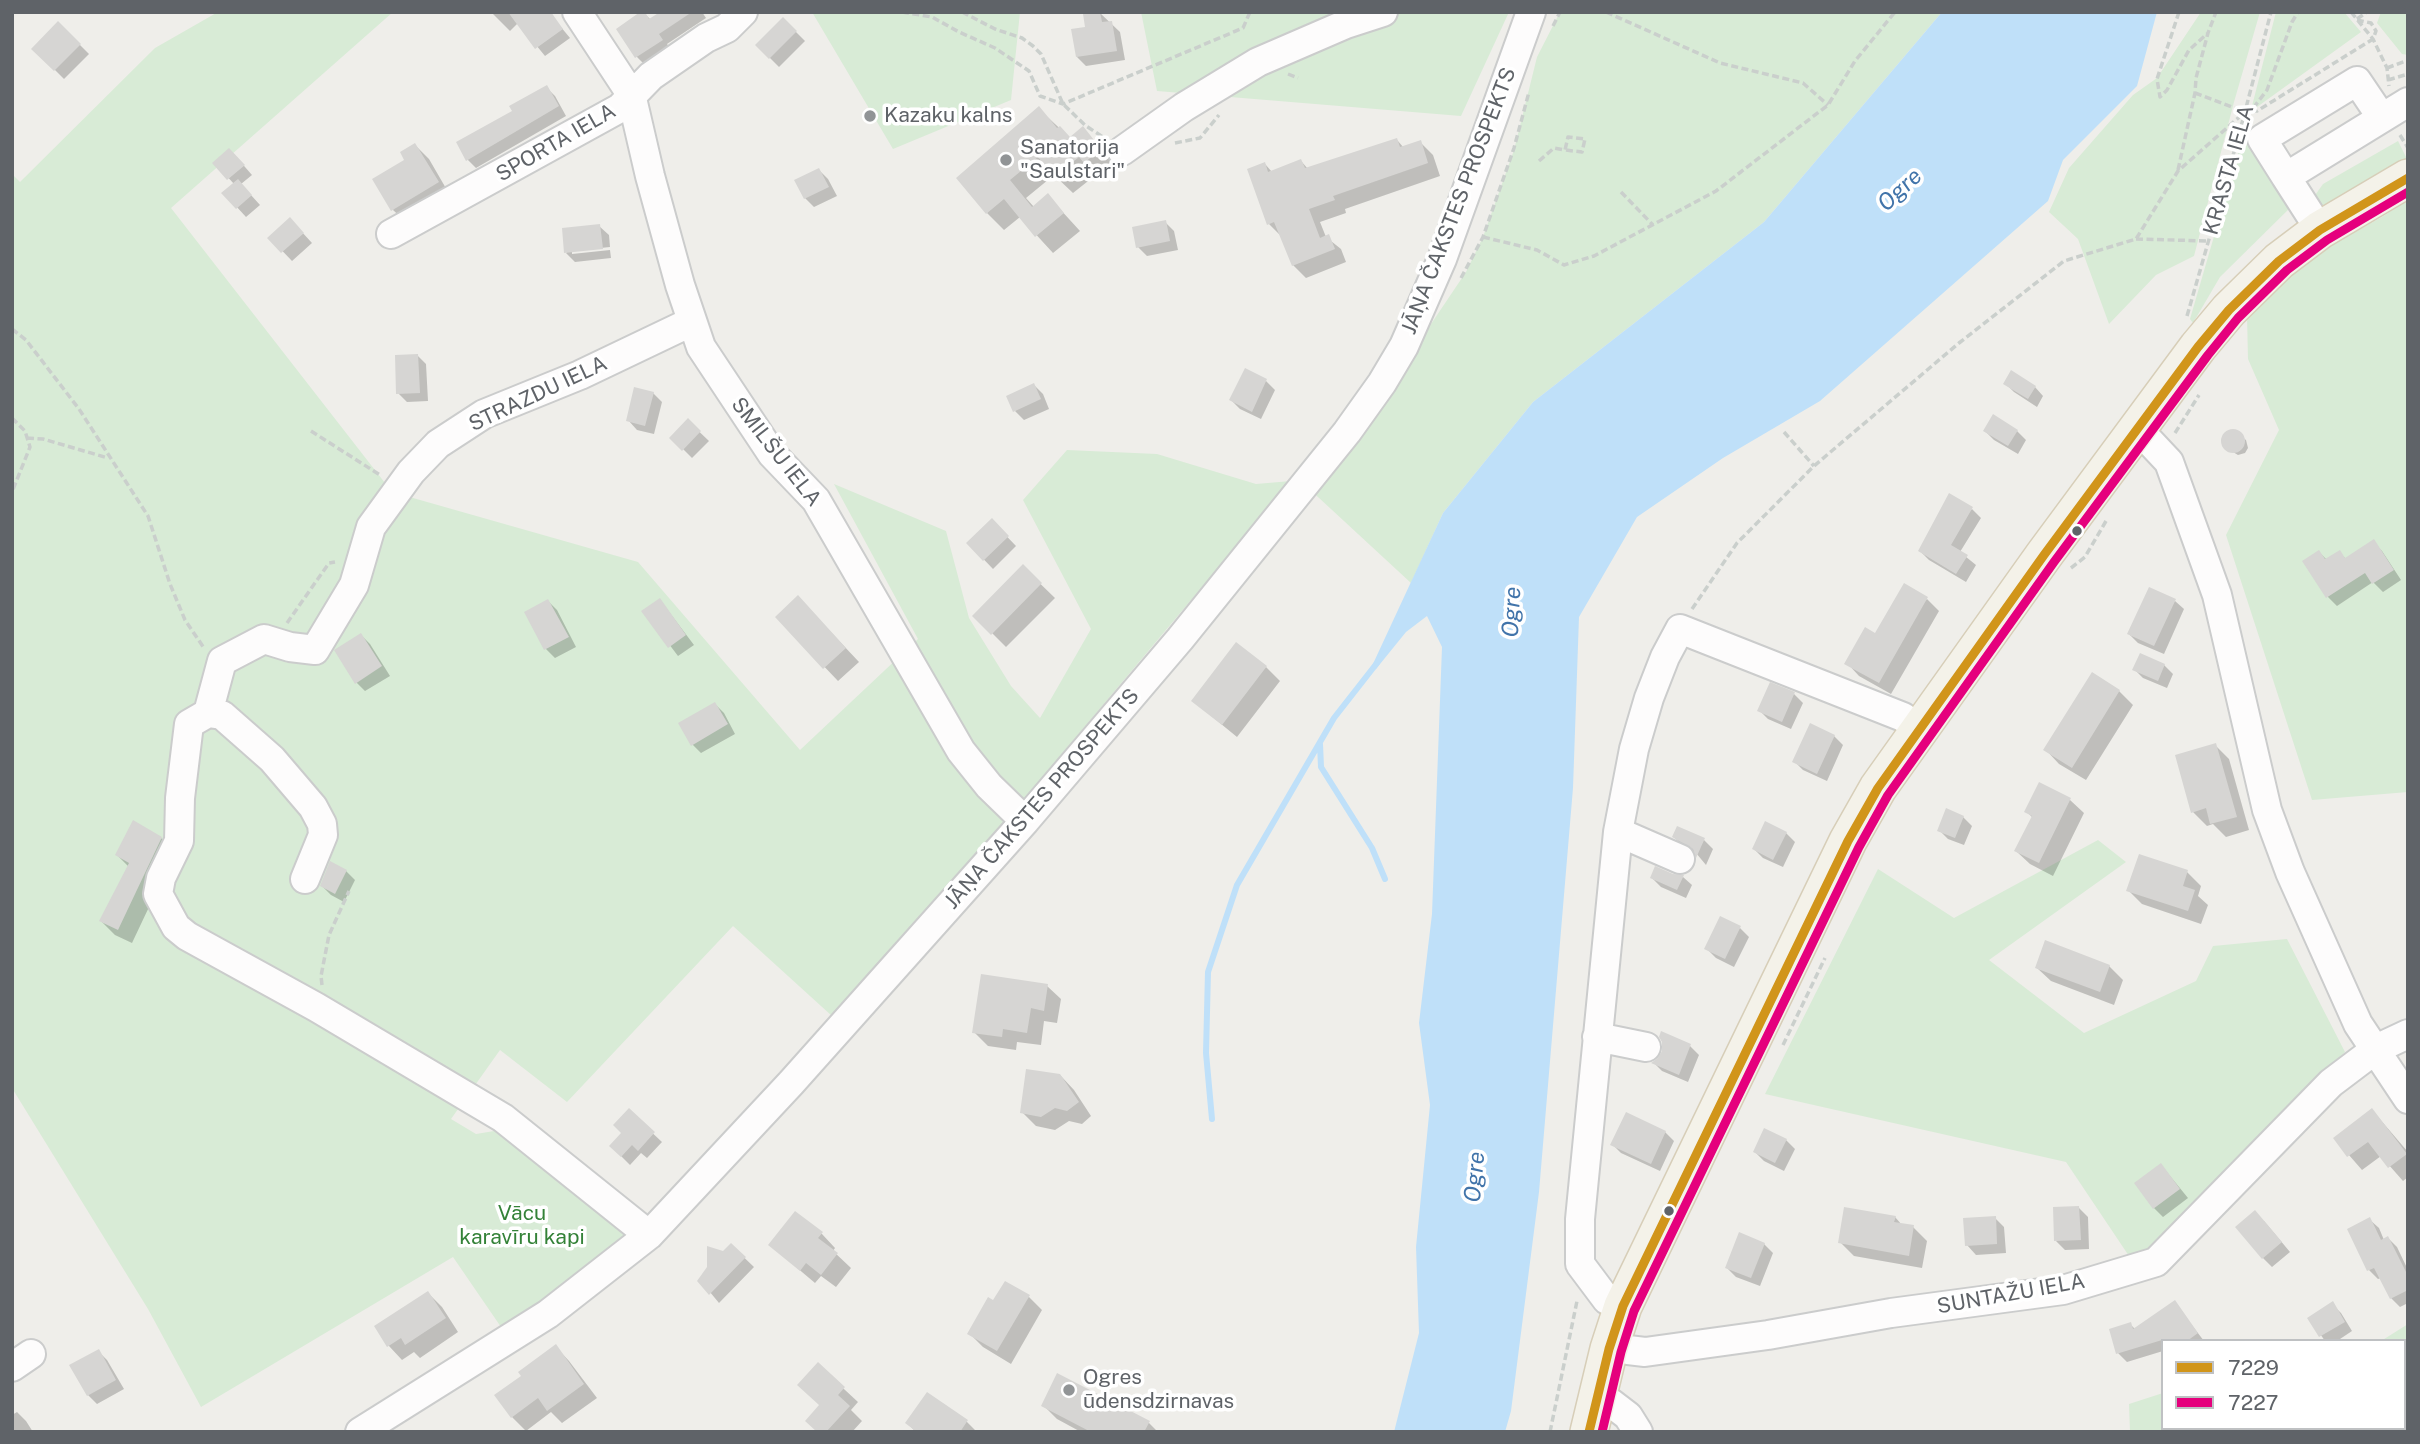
<!DOCTYPE html>
<html>
<head>
<meta charset="utf-8">
<style>
  body { margin:0 }
  #map { position:relative; width:2420px; height:1444px; overflow:hidden; background:#efeeea; font-family:"Public Sans",sans-serif }
  canvas { display:block }
  .frame { position:absolute; inset:0; border:14px solid #5f6368; pointer-events:none }
  .legend { position:absolute; left:2161px; top:1339px; width:245px; height:91px; box-sizing:border-box; background:#fff; border:2px solid #bfc1c3; margin:0; padding:9px 12px; list-style:none; font-size:21px; color:#5f6368 }
  .legend li { display:flex; align-items:center; gap:14px; height:35px }
  .legend b { width:35px; border:2px solid #bfc1c3 }
</style>
</head>
<body>
<div id="map">
<canvas width="2420" height="1444"></canvas>
<div class="frame"></div>
<ul class="legend">
<li><b style="height:9px;background:#d1951a"></b>7229</li>
<li><b style="height:9px;background:#e5007d"></b>7227</li>
</ul>
</div>
<script>
const context = document.querySelector('canvas').getContext('2d');
context.lineJoin = 'round';
function paint(path, color) { context.fillStyle = color; context.fill(path, 'evenodd'); }
const toPath = rows => new Path2D(rows.map(r => 'M' + r).join(''));
function strokePath(path, color, width, dash) { context.strokeStyle = color; context.lineWidth = width; context.lineCap = dash ? 'butt' : 'round'; context.setLineDash(dash || []); context.stroke(path); }
function label(font, color, halo, rows, align = 'center') {
  context.font = font + ' "Public Sans",sans-serif'; context.lineWidth = 7; context.setLineDash([]); context.textBaseline = 'middle'; context.strokeStyle = halo; context.fillStyle = color; for (const [text, x, y, turn = 0] of rows) {
    context.save(); context.translate(x, y); context.rotate((+turn || 0) * Math.PI / 180); context.textAlign = isNaN(turn) ? turn : align; if (halo) context.strokeText(text, 0, 0); context.fillText(text, 0, 0); context.restore();
  }
}
paint(toPath([
  [218,12,393,12,171,208,392,492,638,562,800,750,918,639,834,484,946,531,969,618,1011,686,1040,718,1091,629,1023,500,1067,450,1157,454,1256,484,1291,481,1014,811,832,1016,733,926,567,1102,500,1050,451,1119,476,1134,518,1127,640,1228,561,1289,501,1327,453,1257,201,1407,148,1309,12,1088,12,174,20,182,155,48],
  [812,12,1020,12,1011,100,893,149],
  [1141,12,1509,12,1461,116,1157,91],
  [1560,12,1942,12,1764,222,1533,402,1443,513,1411,583,1305,485,1416,321,1429,327,1466,272,1483,237,1514,150,1537,57],
  [2201,12,2260,12,2234,102,2194,256,2156,275,2109,324,2078,239,2049,212,2069,168,2133,95,2157,78],
  [2276,12,2344,12,2361,32,2257,107,2252,106],
  [2381,12,2408,12,2408,55,2402,54,2377,23],
  [2242,140,2246,141,2280,192,2292,206,2220,277,2193,323,2190,319],
  [2398,141,2408,161,2329,208,2317,207,2313,198,2323,184],
  [2408,200,2408,792,2312,800,2226,535,2279,430,2248,359,2247,316,2300,262,2382,217],
  [2098,840,2126,862,1989,960,2084,1033,2196,981,2213,946,2287,939,2345,1052,2137,1268,2066,1162,1765,1094,1878,869,1954,918],
  [2408,1324,2408,1432,2130,1432,2129,1404,2163,1393,2163,1428,2404,1428,2404,1341,2381,1341]
]), '#d8ebd6');
paint(toPath([
  [1942,12,2157,12,2137,86,2063,160,2048,201,1820,401,1723,458,1637,517,1579,617,1573,788,1539,1192,1511,1411,1505,1432,1394,1432,1419,1333,1416,1247,1430,1105,1419,1023,1432,914,1442,647,1427,616,1406,632,1376,669,1372,666,1443,513,1533,402,1764,222]
]), '#bfe0f9');
paint(toPath([
  [491,12,551,15,570,38,545,56,518,23,510,31],
  [643,12,651,20,663,12,702,12,706,18,667,44,671,49,646,66,637,57,618,29],
  [1100,13,1120,32,1125,60,1086,66,1077,57,1087,28],
  [783,19,805,41,779,67,757,45],
  [58,23,89,54,64,79,34,49],
  [546,87,555,96,566,116,476,168,467,159,514,111],
  [1039,109,1071,139,1083,129,1117,167,1102,179,1097,174,1073,193,1054,175,1026,198,1034,207,1048,196,1080,231,1053,253,1020,217,1004,230,987,213],
  [1397,140,1404,148,1420,142,1433,155,1440,176,1345,209,1346,213,1320,222,1326,237,1341,249,1346,262,1306,278,1293,265,1282,237,1269,224,1265,164,1272,172,1301,161,1308,169],
  [415,145,429,159,451,197,407,223,393,210],
  [238,159,252,175,241,184,260,205,246,217,224,193,234,184,215,163],
  [819,170,828,179,837,196,814,207,805,198],
  [290,219,312,243,292,261,270,238],
  [1165,222,1174,231,1178,250,1147,256,1138,247],
  [599,226,609,235,610,247,572,251,572,254,610,250,611,258,575,262,566,253],
  [417,355,426,364,428,401,407,402,398,393],
  [1245,371,1266,381,1275,390,1261,419,1240,409,1231,400],
  [2005,383,2035,387,2043,396,2037,407,2014,392],
  [1034,385,1043,394,1049,409,1024,420,1015,411],
  [653,393,662,402,654,434,637,430,628,420],
  [688,421,709,441,692,458,672,438],
  [1985,431,2017,431,2026,440,2018,454,1994,440],
  [2235,432,2246,440,2248,448,2245,453,2238,455,2223,446,2226,434],
  [1972,509,1981,518,1960,552,1976,565,1966,582,1929,560,1920,551],
  [992,521,1016,546,993,569,968,543],
  [2373,542,2382,551,2401,580,2383,592,2373,582,2337,606,2328,597,2319,552,2327,560,2339,552,2346,559],
  [1023,567,1055,598,1006,647,975,616],
  [1927,599,1939,611,1891,694,1859,676,1847,663,1876,636],
  [660,600,694,645,678,656,644,611],
  [548,601,557,610,576,647,555,658,546,649,526,613],
  [2175,601,2184,609,2164,654,2138,643,2129,634],
  [811,611,859,662,838,681,777,617],
  [361,635,370,644,390,676,365,691,356,682],
  [2164,665,2173,674,2167,688,2143,678,2134,669],
  [1266,667,1280,681,1237,737,1193,701],
  [2119,691,2133,705,2086,780,2059,764,2046,750],
  [1794,694,1803,703,1791,729,1768,719,1759,710],
  [715,704,724,713,735,734,701,753,692,744],
  [1834,736,1843,745,1827,781,1803,770,1794,761],
  [2215,745,2229,759,2249,830,2226,837,2213,824,2207,826,2193,812],
  [2040,784,2070,800,2084,813,2053,876,2030,864,2016,851,2033,818,2026,811],
  [1963,817,1972,826,1964,845,1948,839,1939,830],
  [133,823,161,838,175,852,132,943,115,935,101,921,129,867,117,855],
  [1678,828,1704,840,1713,849,1706,865,1696,853,1683,846,1674,837],
  [1786,833,1795,842,1783,867,1763,858,1754,849],
  [346,871,355,880,344,902,331,895,322,886],
  [2187,872,2201,886,2198,896,2208,905,2201,924,2142,904,2128,890],
  [1673,876,1683,877,1692,885,1686,898,1661,887,1652,878],
  [1740,928,1749,937,1734,967,1716,958,1707,949],
  [2109,966,2123,980,2114,1005,2051,981,2037,968],
  [1047,986,1061,999,1057,1023,1044,1021,1041,1045,1017,1042,1016,1050,988,1046,974,1032],
  [1662,1034,1690,1046,1699,1055,1688,1082,1662,1071,1654,1063,1664,1051],
  [1060,1075,1074,1090,1091,1116,1082,1124,1069,1121,1055,1130,1036,1126,1022,1112],
  [2372,1110,2408,1152,2408,1177,2403,1181,2381,1156,2362,1170,2335,1139],
  [629,1111,662,1142,647,1158,641,1153,630,1165,611,1146,623,1133],
  [1665,1132,1674,1141,1660,1171,1621,1153,1612,1144],
  [1786,1140,1795,1149,1784,1171,1764,1161,1755,1152],
  [2161,1165,2188,1198,2163,1217,2154,1208],
  [2079,1208,2088,1217,2089,1249,2065,1250,2056,1241],
  [795,1213,822,1234,835,1248,833,1251,851,1268,836,1287,821,1276,815,1283,770,1245],
  [1895,1217,1902,1225,1913,1227,1927,1241,1922,1268,1854,1256,1840,1242],
  [1995,1218,2004,1227,2006,1253,1976,1255,1967,1245],
  [2370,1220,2379,1228,2384,1240,2388,1238,2397,1247,2408,1270,2408,1303,2400,1307,2391,1298,2381,1278,2378,1279,2369,1270],
  [2264,1221,2290,1252,2272,1267,2263,1258],
  [1764,1244,1773,1253,1760,1286,1736,1277,1727,1268],
  [731,1245,754,1267,719,1303,700,1280],
  [428,1293,442,1307,458,1332,420,1358,414,1352,402,1360,389,1346,376,1327],
  [1029,1297,1042,1310,1011,1364,983,1347,969,1333,994,1303],
  [2175,1303,2204,1341,2163,1341,2163,1351,2127,1362,2118,1353,2130,1324,2136,1330],
  [2332,1304,2341,1313,2352,1331,2337,1341,2325,1341,2309,1318],
  [556,1347,569,1361,597,1398,562,1423,551,1412,526,1431,512,1417,523,1376],
  [98,1351,107,1360,124,1389,97,1404,88,1395,72,1366],
  [818,1365,858,1402,851,1410,862,1421,852,1432,818,1432,821,1406],
  [928,1394,967,1422,977,1432,916,1432,907,1423],
  [1043,1405,1149,1423,1158,1432,1081,1432,1057,1419],
  [17,1412,26,1421,33,1432,12,1432,12,1415]
]), '#0003');
strokePath(toPath([
  [1320,744,1321,767,1372,848,1385,879],
  [1212,1119,1206,1053,1208,972,1237,885,1334,718,1377,663]
]), '#bfe0f9', 6);
paint(toPath([
  [508,12,551,12,563,29,535,49],
  [640,12,645,12,649,19,660,12,692,12,659,34,663,40,635,58,616,29],
  [1092,12,1100,12,1102,22,1112,21,1117,51,1076,57,1071,29,1085,27,1083,14],
  [783,17,797,31,769,59,755,45],
  [58,21,81,44,54,71,31,49],
  [547,85,559,106,466,161,456,142,512,111,509,106],
  [1039,106,1057,128,1060,126,1070,137,1083,126,1101,149,1084,163,1079,157,1054,177,1038,157,1010,180,1032,207,1048,193,1064,213,1035,237,1004,199,986,214,956,178],
  [1397,138,1400,147,1421,140,1428,163,1333,196,1335,200,1309,209,1320,238,1329,234,1335,249,1292,266,1274,222,1267,225,1247,169,1265,162,1268,172,1301,159,1305,168],
  [415,143,439,182,391,211,372,179,404,160,400,152],
  [229,148,245,165,227,180,212,163],
  [819,168,829,187,804,199,794,180],
  [238,179,252,195,236,209,221,193],
  [290,217,304,233,281,253,267,238],
  [1166,220,1170,241,1136,248,1132,227],
  [600,224,603,249,564,253,562,228],
  [418,354,420,393,396,394,395,355],
  [1245,368,1267,379,1252,412,1229,400],
  [2011,370,2036,386,2028,399,2003,384],
  [1034,383,1041,399,1013,412,1006,396],
  [634,387,654,392,645,426,626,421],
  [1993,414,2018,430,2008,446,1983,431],
  [688,418,701,431,682,451,669,438],
  '2221 441a12 12 0 1 1 24 0a12 12 0 1 1-24 0Z',
  [1949,493,1973,507,1951,545,1968,555,1956,574,1918,551],
  [992,518,1009,536,983,561,966,543],
  [2374,539,2394,570,2372,584,2365,573,2326,598,2302,561,2319,550,2325,559,2340,550,2345,558],
  [1023,564,1042,583,991,635,972,616],
  [1904,583,1928,597,1879,683,1844,664,1865,627,1875,633],
  [2149,587,2176,599,2154,646,2127,634],
  [798,595,846,648,823,669,775,617],
  [660,598,686,635,668,648,641,611],
  [548,599,569,637,544,650,524,612],
  [361,633,382,666,355,684,334,650],
  [1236,642,1267,666,1222,725,1191,701],
  [2140,653,2165,664,2158,681,2132,670],
  [2092,672,2120,690,2072,768,2043,750],
  [1770,682,1795,692,1782,722,1757,711],
  [715,702,728,724,691,746,678,723],
  [1810,723,1835,735,1817,774,1792,762],
  [2216,743,2237,817,2210,824,2206,808,2191,813,2175,755],
  [2039,782,2071,798,2039,863,2014,851,2032,816,2024,812],
  [1946,808,1964,816,1955,838,1937,831],
  [133,820,162,837,118,930,99,921,129,863,115,855],
  [1765,821,1787,832,1773,860,1752,849],
  [1677,826,1705,838,1696,858,1693,849,1672,837],
  [2139,854,2188,870,2183,886,2195,890,2188,911,2126,891],
  [330,861,347,870,335,894,320,886],
  [1655,866,1673,874,1684,875,1677,890,1650,878],
  [1720,916,1741,926,1725,959,1704,949],
  [2045,940,2110,965,2100,992,2035,968],
  [981,974,1048,984,1044,1011,1031,1008,1027,1033,1003,1029,1002,1037,972,1033],
  [1661,1031,1691,1044,1679,1075,1651,1063,1658,1058,1662,1051,1662,1042,1659,1037],
  [1026,1069,1060,1074,1079,1102,1067,1111,1055,1108,1041,1117,1020,1113],
  [629,1108,655,1132,638,1151,632,1145,621,1157,609,1146,621,1133,613,1125],
  [2372,1108,2407,1154,2388,1168,2368,1142,2347,1157,2333,1138],
  [1626,1112,1666,1131,1651,1164,1610,1145],
  [1764,1128,1787,1139,1775,1163,1753,1152],
  [2161,1163,2180,1189,2153,1209,2134,1183],
  [2079,1206,2081,1240,2054,1241,2053,1207],
  [1844,1207,1896,1216,1894,1222,1914,1225,1909,1256,1838,1243],
  [2255,1210,2282,1242,2262,1259,2235,1227],
  [795,1211,823,1232,818,1238,838,1253,821,1275,806,1263,800,1271,768,1245],
  [1996,1216,1997,1244,1965,1246,1963,1218],
  [2370,1217,2381,1240,2388,1236,2408,1276,2408,1290,2390,1299,2374,1268,2367,1271,2347,1229],
  [1739,1232,1765,1243,1751,1278,1725,1268],
  [731,1243,746,1257,709,1295,697,1281,707,1267,707,1246,723,1251],
  [1005,1281,1030,1295,997,1351,967,1334,988,1297,993,1300],
  [428,1291,446,1318,405,1345,401,1338,387,1347,374,1326],
  [2175,1300,2198,1333,2187,1341,2162,1340,2116,1354,2109,1329,2131,1322,2133,1329],
  [2333,1301,2345,1322,2319,1337,2307,1318],
  [556,1344,584,1384,547,1411,538,1398,511,1418,494,1395,521,1376,518,1372],
  [99,1349,116,1380,87,1396,69,1365],
  [818,1362,845,1387,838,1395,850,1406,826,1432,817,1432,805,1421,819,1405,797,1385],
  [1057,1373,1150,1421,1144,1432,1091,1432,1041,1406],
  [927,1392,968,1420,960,1432,917,1432,905,1423]
]), '#d6d5d3');
const minor = toPath([
  [577,12,631,94,650,176,680,285,701,347,772,454,816,500,961,751,989,786,1025,821],
  [1122,151,1184,107,1258,62,1346,24,1383,12],
  [2286,177,2262,139,2357,81,2382,118],
  [2320,230,2286,177,2408,102],
  [391,234,620,108,651,76,706,38,727,28,743,12],
  [2138,429,2169,462,2217,595,2267,810,2290,872,2358,1024,2408,1099],
  [208,713,222,715,272,759,313,807,322,824,323,835,305,879],
  [1618,832,1680,859],
  [1597,1037,1646,1047],
  [649,1235,503,1118,316,1007,187,936,176,927,158,894,161,878,179,841,180,798,189,724,208,713,222,661,264,639,290,647,315,650,354,585,371,527,411,472,438,444,484,414,580,375,691,322],
  [1623,1306,1607,1300,1580,1264,1580,1219,1618,832,1634,749,1649,698,1665,657,1680,629,1903,717,1918,729],
  [1612,1341,1628,1350,1645,1352,1768,1335,1891,1313,2063,1290,2156,1262,2331,1083,2376,1049,2408,1034],
  [12,1367,31,1354],
  [1596,1398,1611,1403,1628,1416,1638,1432],
  [360,1432,548,1314,649,1235,791,1083,1025,821,1180,639,1347,432,1382,383,1404,346,1442,259,1531,12]
]);
const major = toPath([
  [1589,1432,1609,1349,1623,1306,1848,841,1878,788,2044,555,2198,347,2229,310,2279,261,2320,230,2408,178]
]);
strokePath(minor, '#cbcccc', 32);
strokePath(major, '#d7ceb8', 40);
strokePath(toPath([
  [902,12,932,17,959,32,995,48,1029,71,1040,96,1063,104,1243,28,1250,12],
  [962,12,995,29,1022,38,1033,46,1041,54,1063,104,1086,126,1103,137],
  [1606,12,1720,63,1803,83,1828,105],
  [2179,12,2157,79,2160,97,2167,90,2189,50,2208,33],
  [2351,12,2373,39,2387,68,2389,86],
  [2357,19,2367,12],
  [1553,26,1560,12],
  [2387,68,2408,60],
  [1288,74,1298,78],
  [2388,80,2408,74],
  [2195,93,2245,112],
  [2251,111,2257,111,2373,39,2376,31,2371,23,2357,20],
  [2241,127,2271,12],
  [2400,135,2408,148],
  [1175,143,1200,138,1219,115],
  [1539,161,1554,148,1565,150,1568,137,1585,139,1582,152,1565,150],
  [2178,170,2195,93,2196,78,2208,33,2216,12],
  [1621,192,1653,225],
  [1483,237,1537,250,1564,265,1594,256,1716,191,1828,105,1855,61,1895,12],
  [2136,239,2208,241],
  [1461,278,1483,237,1514,148,1529,92],
  [2187,316,2238,138],
  [12,329,26,340,79,409,148,516,170,584,185,620,204,648],
  [12,418,25,431,30,447,12,492],
  [311,431,380,475],
  [1784,432,1814,466],
  [2175,433,2199,395],
  [27,438,43,439,108,458],
  [2071,568,2085,557,2106,521],
  [1692,609,1737,543,1814,466,1959,343,2064,261,2136,239,2178,171,2245,112,2251,111,2267,90,2292,22,2298,12],
  [287,623,329,563,335,562],
  [322,985,321,976,329,935,349,891],
  [1783,1045,1825,958],
  [1550,1432,1577,1301]
]), '#cacfcc', 3.5, [7, 3.5]);
strokePath(minor, '#fdfcfc', 28);
strokePath(major, '#f4f2e9', 37);
strokePath(toPath([
  [1589,1432,1609,1349,1623,1306,1848,841,1878,788,2044,555,2198,347,2229,310,2279,261,2320,230,2408,178]
]), '#d1951a', 9);
strokePath(toPath([
  [1602,1432,1621,1352,1634,1311,1859,847,1888,795,2054,562,2208,355,2238,318,2287,270,2327,240,2408,192]
]), '#e5007d', 9);
for (const [x, y, r, color] of [
  [870,116,7,"#919496"],
  [1006,160,7,"#919496"],
  [2077,531,6,"#5f6368"],
  [1669,1211,6,"#5f6368"],
  [1069,1390,7,"#919496"]
]) { const dot = new Path2D(); dot.arc(x, y, r, 0, 2 * Math.PI); context.fillStyle = color; context.fill(dot); strokePath(dot, '#fff', 2.5); }
label('21px', '#5f6368', '#fff', [
  ["Kazaku kalns",884,116],
  ["Sanatorija",1020,148],
  ["\"Saulstari\"",1020,172],
  ["Ogres",1083,1378],
  ["ūdensdzirnavas",1083,1402]
], 'left');
label('21px', '#5f6368', '#fff', [
  ["SPORTA IELA",556,143,-30],
  ["KRASTA IELA",2229,170,-74],
  ["JĀŅA ČAKSTES PROSPEKTS",1459,201,-69],
  ["STRAZDU IELA",538,394,-25],
  ["SMILŠU IELA",776,452,52],
  ["JĀŅA ČAKSTES PROSPEKTS",1042,799,-49],
  ["SUNTAŽU IELA",2011,1294,-10]
]);
label('21px', '#348238', '#fff', [
  ["Vācu",522,1214],
  ["karavīru kapi",522,1238]
]);
label('italic 23px', '#4174aa', '#fff', [
  ["Ogre",1900,190,-43],
  ["Ogre",1512,612,-87],
  ["Ogre",1475,1177,-85]
]);
</script>
</body>
</html>
